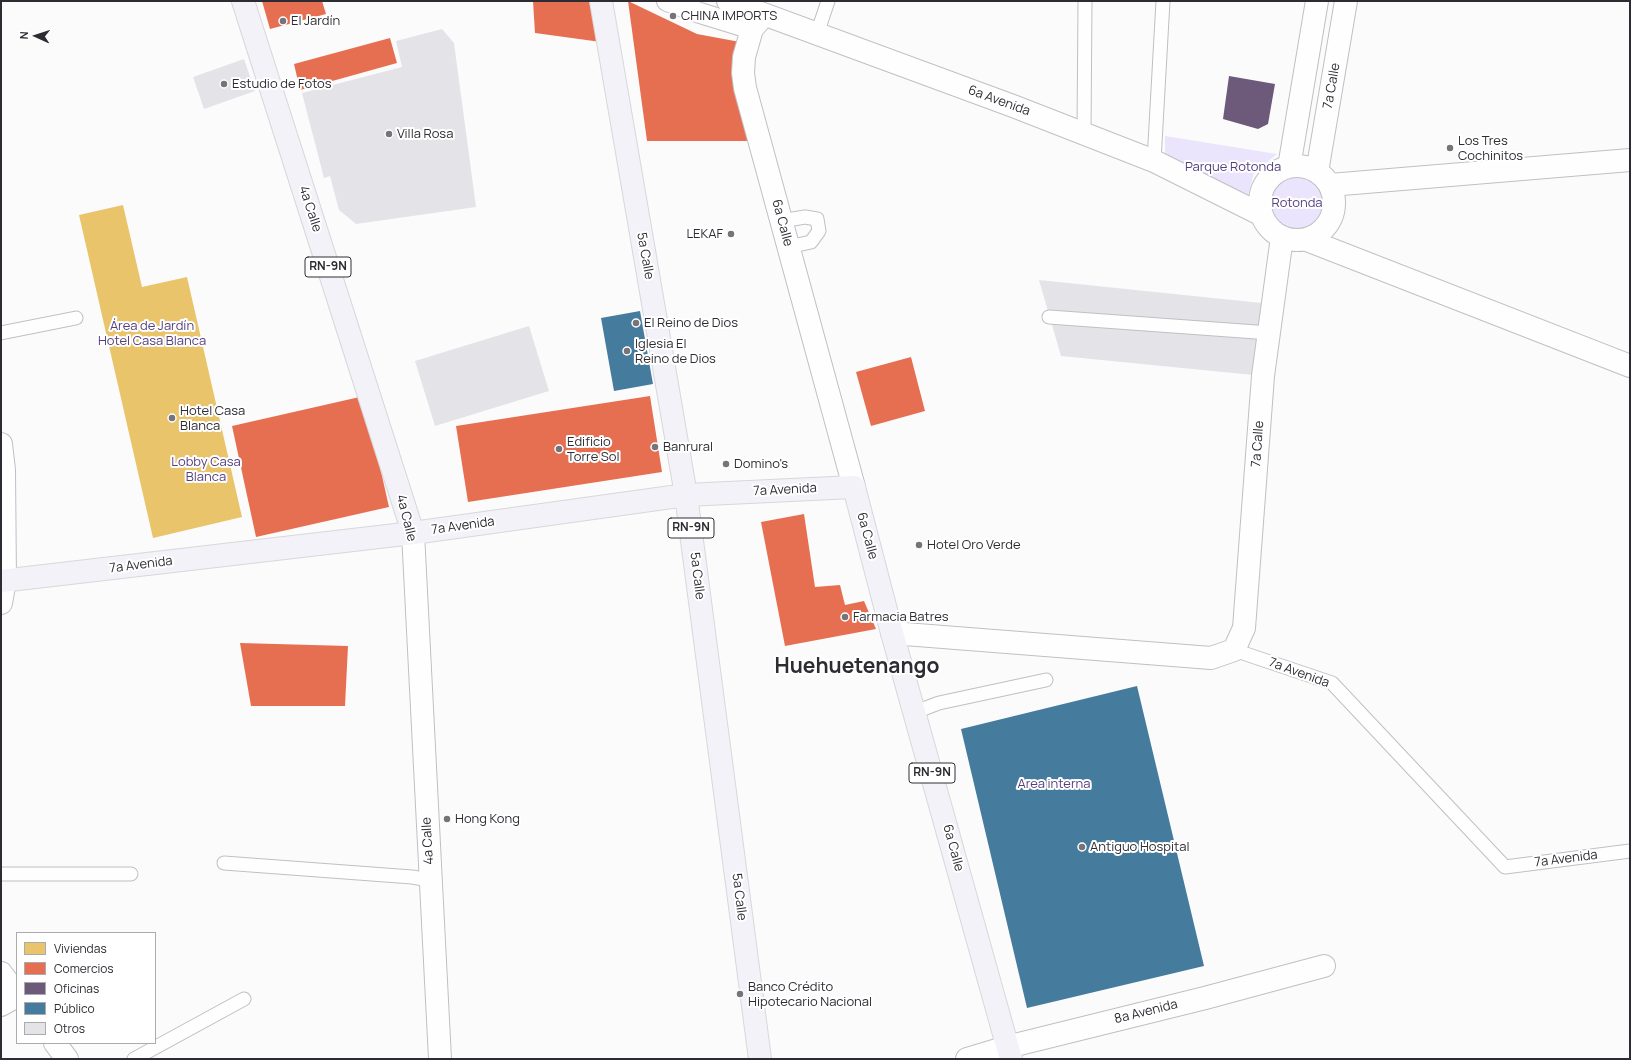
<!DOCTYPE html>
<html>
<head>
<meta charset="utf-8">
<style>
  body { margin:0 }
  #map { position:relative; width:1631px; height:1060px; overflow:hidden; background:#fbfbfc; font-family:Manrope,sans-serif }
  canvas { display:block }
  .frame { position:absolute; inset:0; border:2px solid #2e2c33; pointer-events:none }
  .legend { position:absolute; left:16px; top:932px; width:140px; height:112px; box-sizing:border-box; background:#fff; border:1px solid #ababad; margin:0; padding:5px 7px; list-style:none; font-size:12px; color:#2e2c33 }
  .legend li { display:flex; align-items:center; gap:8px; height:20px }
  .legend b { width:20px; border:1px solid #ababad }
  .north { position:absolute; left:16px; top:16px; width:40px; height:40px; -webkit-text-stroke:3px #fff; paint-order:stroke; rotate:273deg; font-size:11px; font-weight:700; line-height:16px; text-align:center; color:#2e2c33 }
  .north::after { content:''; display:block; margin:auto; width:14px; height:18px; background:#2e2c33; clip-path:polygon(50% 0,100% 100%,50% 72%,0 100%) }
</style>
</head>
<body>
<div id="map">
<canvas width="1631" height="1060"></canvas>
<div class="frame"></div>
<ul class="legend">
<li><b style="height:11px;background:#e9c46a"></b>Viviendas</li>
<li><b style="height:11px;background:#e76f51"></b>Comercios</li>
<li><b style="height:11px;background:#6d597a"></b>Oficinas</li>
<li><b style="height:11px;background:#457b9d"></b>Público</li>
<li><b style="height:11px;background:#e4e3e7"></b>Otros</li>
</ul>
<div class="north">N</div>
</div>
<script>
const context = document.querySelector('canvas').getContext('2d');
context.lineJoin = 'round';
function paint(path, color) { context.fillStyle = color; context.fill(path, 'evenodd'); }
const toPath = rows => new Path2D(rows.map(r => 'M' + r).join(''));
function strokePath(path, color, width, dash) { context.strokeStyle = color; context.lineWidth = width; context.lineCap = dash ? 'butt' : 'round'; context.setLineDash(dash || []); context.stroke(path); }
function label(font, color, halo, rows, align = 'center') {
  context.font = font + ' Manrope,sans-serif'; context.lineWidth = 4; context.setLineDash([]); context.textBaseline = 'middle'; context.strokeStyle = halo; context.fillStyle = color; for (const [text, x, y, turn = 0] of rows) {
    context.save(); context.translate(x, y); context.rotate((+turn || 0) * Math.PI / 180); context.textAlign = isNaN(turn) ? turn : align; if (halo) context.strokeText(text, 0, 0); context.fillText(text, 0, 0); context.restore();
  }
}
paint(toPath([
  [1165,136,1277,154,1254,173,1248,195,1165,159],
  '1260 203a37 37 0 1 1 74 0a37 37 0 1 1-74 0Z'
]), '#eae4fd');
paint(toPath([
  [123,205,142,287,187,277,242,517,153,538,79,215]
]), '#e9c46a');
paint(toPath([
  [262,1,322,1,326,14,270,29],
  [533,1,596,1,601,42,535,33],
  [628,1,697,34,740,42,734,91,748,141,647,141],
  [390,38,397,63,300,90,294,64],
  [911,357,925,411,871,426,856,372],
  [364,396,389,507,256,537,232,426],
  [650,396,662,472,468,502,456,426],
  [804,514,815,587,840,585,845,605,864,601,876,629,785,646,761,522],
  [240,643,348,646,345,706,251,706]
]), '#e76f51');
paint(toPath([
  [1229,76,1275,84,1268,124,1258,129,1223,119]
]), '#6d597a');
paint(toPath([
  [640,311,653,384,614,391,601,318],
  [1137,686,1204,966,1027,1008,961,729]
]), '#457b9d');
paint(toPath([
  [442,29,454,43,476,207,356,224,339,210,330,176,324,178,302,93,402,67,396,41],
  [244,59,255,91,204,109,193,77],
  [1039,280,1271,304,1263,376,1061,356],
  [529,326,549,391,435,426,415,361]
]), '#e4e3e7');
const service = toPath([
  [817,34,828,1],
  [1084,133,1085,1],
  [1154,161,1163,1],
  [781,221,805,217,817,219,819,231,811,242,788,247],
  [1049,317,1270,333],
  [1,333,76,318],
  [1234,650,1332,683,1505,867,1630,851],
  [915,712,939,703,1046,680],
  [224,863,412,877,430,880],
  [1,874,131,874],
  [134,1059,244,999]
]);
const pedestrian = toPath([
  [667,1,700,13,752,29]
]);
const minor = toPath([
  [728,1,1013,106,1154,161,1262,215],
  [764,15,752,29,744,57,743,73,745,88,854,487],
  '1260 203a37 37 0 1 1 74 0a37 37 0 1 1-74 0Z',
  [1289,167,1317,1],
  [1317,172,1346,1],
  [1330,185,1630,160],
  [1307,240,1630,366],
  [892,633,1211,658,1234,650,1244,628,1263,376,1282,237],
  [1,1005,17,996],
  [967,1059,1007,1047,1205,998,1324,966]
]);
const secondary = toPath([
  [1,444,4,470,5,580,1,603],
  [413,533,440,1059],
  [1,973,17,994],
  [55,1043,67,1059]
]);
const primary = toPath([
  [243,1,413,533],
  [601,1,686,495,760,1059],
  [1,581,413,533,686,495,854,487,892,633,1011,1059]
]);
strokePath(service, '#c0bfc2', 15);
strokePath(pedestrian, '#c0bfc2', 22);
strokePath(minor, '#c0bfc2', 24);
strokePath(secondary, '#c0bfc2', 24);
strokePath(primary, '#d8d7d9', 24);
strokePath(service, '#fefeff', 13);
strokePath(pedestrian, '#fefeff', 20);
strokePath(minor, '#fefeff', 22);
strokePath(secondary, '#fefeff', 22);
strokePath(primary, '#f3f2f8', 22);
for (const [x, y, r, color] of [
  [673,16,4,"#767479"],
  [283,21,4,"#767479"],
  [224,84,4,"#767479"],
  [389,134,4,"#767479"],
  [1450,148,4,"#767479"],
  [731,234,4,"#767479"],
  [636,323,4,"#767479"],
  [627,351,4,"#767479"],
  [172,418,4,"#767479"],
  [655,447,4,"#767479"],
  [559,449,4,"#767479"],
  [726,464,4,"#767479"],
  [919,545,4,"#767479"],
  [845,617,4,"#767479"],
  [447,819,4,"#767479"],
  [1082,847,4,"#767479"],
  [740,994,4,"#767479"]
]) { const dot = new Path2D(); dot.arc(x, y, r, 0, 2 * Math.PI); context.fillStyle = color; context.fill(dot); strokePath(dot, '#fff', 1.5); }
for (const [x, y, w] of [
  [328,267,46],
  [691,528,46],
  [932,773,46]
]) { const box = new Path2D(); box.roundRect(x - w / 2, y - 10, w, 20, 3); context.fillStyle = '#fff'; context.fill(box); strokePath(box, '#2e2c33', 1); }
label('bold 12px', '#2e2c33', null, [
  ["RN-9N",328,267],
  ["RN-9N",691,528],
  ["RN-9N",932,773]
]);
label('13px', '#2e2c33', '#fff', [
  ["CHINA IMPORTS",681,16],
  ["El Jardín",291,21],
  ["Estudio de Fotos",232,84],
  ["Villa Rosa",397,134],
  ["Los Tres",1458,141],
  ["Cochinitos",1458,156],
  ["LEKAF",723,234,"right"],
  ["El Reino de Dios",644,323],
  ["Iglesia El",635,344],
  ["Reino de Dios",635,359],
  ["Hotel Casa",180,411],
  ["Blanca",180,426],
  ["Edificio",567,442],
  ["Torre Sol",567,457],
  ["Banrural",663,447],
  ["Domino's",734,464],
  ["Hotel Oro Verde",927,545],
  ["Farmacia Batres",853,617],
  ["Hong Kong",455,819],
  ["Antiguo Hospital",1090,847],
  ["Banco Crédito",748,987],
  ["Hipotecario Nacional",748,1002]
], 'left');
label('13px', '#2e2c33', '#fff', [
  ["7a Calle",1332,86,-80],
  ["6a Avenida",999,101,20],
  ["4a Calle",310,209,72],
  ["6a Calle",782,223,75],
  ["5a Calle",645,256,80],
  ["7a Calle",1258,444,-86],
  ["7a Avenida",785,490,-3],
  ["4a Calle",406,518,76],
  ["7a Avenida",463,526,-8],
  ["6a Calle",867,536,75],
  ["7a Avenida",141,565,-7],
  ["5a Calle",697,576,83],
  ["7a Avenida",1299,673,20],
  ["4a Calle",428,841,-93],
  ["6a Calle",953,848,75],
  ["7a Avenida",1566,859,-7],
  ["5a Calle",739,897,83],
  ["8a Avenida",1146,1012,-14]
]);
label('13px', '#533e7e', '#fff', [
  ["Parque Rotonda",1233,167],
  ["Rotonda",1297,203],
  ["Área de Jardín",152,326],
  ["Hotel Casa Blanca",152,341],
  ["Lobby Casa",206,462],
  ["Blanca",206,477],
  ["Area interna",1054,784]
]);
label('bold 21px', '#2e2c33', '#fff', [
  ["Huehuetenango",857,667]
]);
</script>
</body>
</html>
